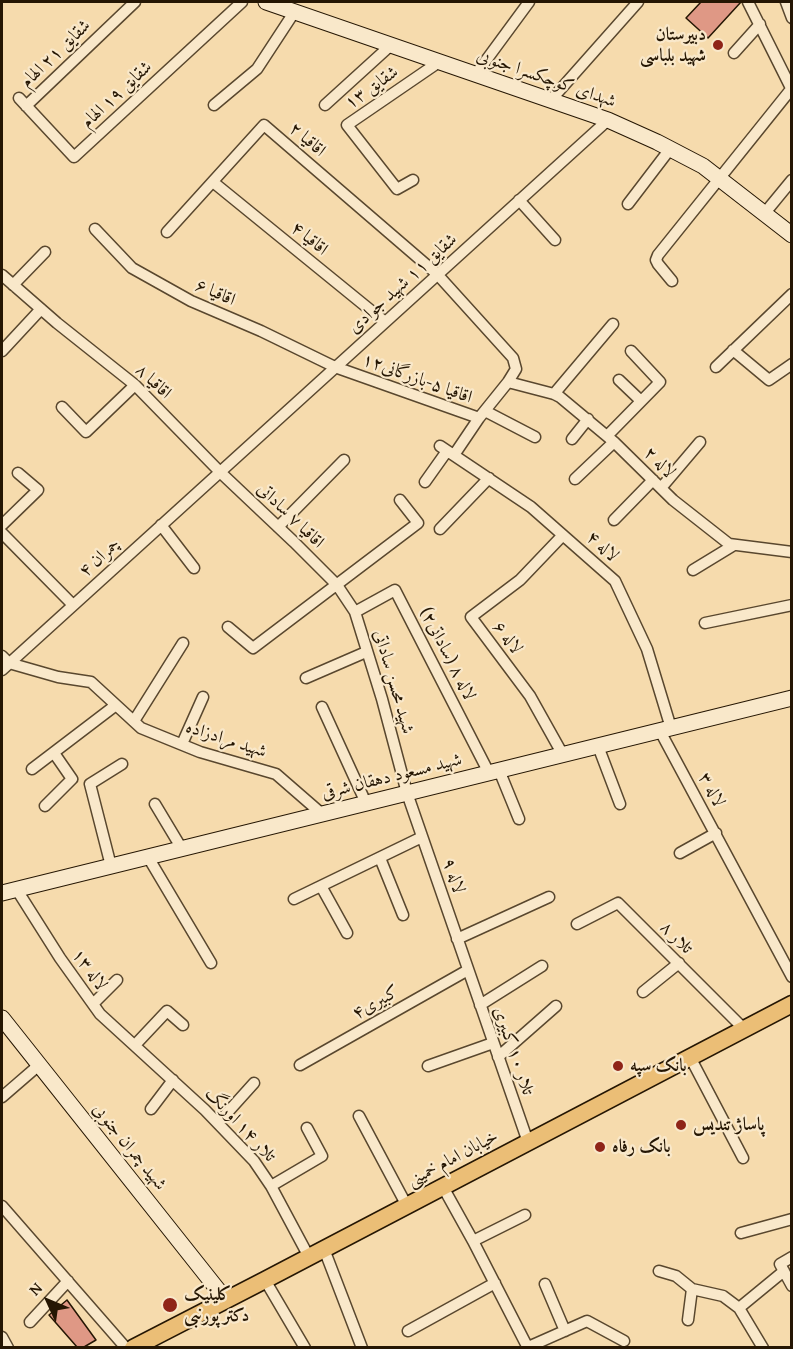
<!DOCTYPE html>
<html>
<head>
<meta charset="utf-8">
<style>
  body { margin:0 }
  #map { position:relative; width:793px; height:1349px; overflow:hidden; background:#f6dbad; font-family:"Gentium Book Plus",serif }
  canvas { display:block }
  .frame { position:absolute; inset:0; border:3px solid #251603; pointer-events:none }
  .north { position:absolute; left:18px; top:1271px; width:60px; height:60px; -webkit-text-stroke:4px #f9e8ca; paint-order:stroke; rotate:314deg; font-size:16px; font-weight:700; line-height:24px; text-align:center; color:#251603 }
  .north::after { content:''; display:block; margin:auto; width:21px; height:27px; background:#251603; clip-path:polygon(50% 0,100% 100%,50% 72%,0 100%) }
</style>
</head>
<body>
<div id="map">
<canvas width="793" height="1349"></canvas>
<div class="frame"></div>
<div class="north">N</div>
</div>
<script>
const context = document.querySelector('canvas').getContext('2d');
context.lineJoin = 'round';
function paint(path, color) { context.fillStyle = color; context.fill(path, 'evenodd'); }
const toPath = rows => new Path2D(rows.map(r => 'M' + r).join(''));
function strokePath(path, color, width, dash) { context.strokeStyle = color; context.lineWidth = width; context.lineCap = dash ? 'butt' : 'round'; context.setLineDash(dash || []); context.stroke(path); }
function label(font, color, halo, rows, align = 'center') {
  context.font = font + ' "Gentium Book Plus",Amiri,serif'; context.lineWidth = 4.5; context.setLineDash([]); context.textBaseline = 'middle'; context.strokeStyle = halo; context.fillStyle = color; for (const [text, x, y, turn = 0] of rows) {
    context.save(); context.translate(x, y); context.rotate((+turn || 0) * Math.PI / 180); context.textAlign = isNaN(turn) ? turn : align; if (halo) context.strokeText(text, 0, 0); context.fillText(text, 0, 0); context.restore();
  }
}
const building = toPath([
  [701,2,741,2,708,38,686,18,701,2],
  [67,1300,96,1340,84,1347,77,1347,49,1315,67,1300]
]);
paint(building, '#df9885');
strokePath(building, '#251603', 1.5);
const minor = toPath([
  [748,2,791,88],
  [786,2,792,18],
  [734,53,760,24],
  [476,74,529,2],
  [19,98,74,157,242,2],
  [551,100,638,2],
  [214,105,257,69,295,11],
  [325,105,391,45],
  [26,106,135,2],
  [413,180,397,189,347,125,439,62],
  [213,182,385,322],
  [519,200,555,240],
  [628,204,670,149],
  [764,214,792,180],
  [95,229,132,268,191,301,261,331,335,367,479,418,454,455],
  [167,232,264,125,437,274,513,358,516,369,508,382,479,418],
  [2,275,57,323,135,385,220,472,294,542,337,585,355,612,382,699,407,793,528,1142],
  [672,281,658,264,656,260,658,255,792,88],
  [13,285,45,252],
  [733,350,769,380,792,364],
  [2,351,41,309],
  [716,367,792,294],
  [619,380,641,401],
  [508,382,554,394,560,397,614,442,673,500,729,544,792,552],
  [554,394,613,324],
  [62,407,86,432,135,385],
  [485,411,535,437],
  [607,436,660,382,631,351],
  [572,439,588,419],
  [440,446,531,507,615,581,647,649,671,728],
  [575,479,614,442],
  [425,482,447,451],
  [661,488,700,442],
  [614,520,653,480],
  [2,525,38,490,18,473],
  [161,525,194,568],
  [278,527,344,460],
  [440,529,489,478],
  [2,533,73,605],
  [693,570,734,545],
  [355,612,395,590,489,773],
  [705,623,792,605],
  [228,627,253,648,418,523,400,500],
  [2,656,9,663,58,677,91,682,141,728,200,752,276,774,322,814],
  [2,670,608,120],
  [306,678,366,652],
  [322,707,366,803],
  [134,721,183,643],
  [660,731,792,977],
  [182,744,203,697],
  [598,746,620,804],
  [563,755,530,696,471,617,520,580,563,535],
  [32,769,116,705],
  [499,770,519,819],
  [155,804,182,849],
  [45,806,72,779,54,753],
  [680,853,716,833],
  [148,857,211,963],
  [380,858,403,915],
  [111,866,90,784,122,764],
  [321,886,347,933],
  [17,890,60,958,100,1014,205,1110,254,1161,271,1186,309,1257],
  [294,899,422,837],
  [577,924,618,903,744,1029],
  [457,939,549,897],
  [643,992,679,963],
  [93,1004,117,980],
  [480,1005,542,966],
  [135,1045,167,1011,183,1025],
  [498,1057,556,1006],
  [690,1057,743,1158],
  [300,1065,468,970],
  [428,1066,493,1043],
  [2,1097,39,1065],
  [151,1109,173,1080],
  [359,1116,407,1206],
  [218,1123,254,1083],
  [271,1186,322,1156,307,1128],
  [443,1187,473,1241,528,1348],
  [2,1206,126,1348],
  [741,1233,792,1219],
  [473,1241,525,1215],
  [324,1249,362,1348],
  [792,1257,780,1264,792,1286],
  [659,1271,676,1276,692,1289,723,1296,739,1308,763,1348],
  [265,1280,305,1348],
  [545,1284,565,1331],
  [739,1308,784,1271],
  [688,1320,692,1289],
  [30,1322,68,1281],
  [408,1331,495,1283],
  [2,1337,8,1348],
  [526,1348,587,1321,624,1341]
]);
const secondary = toPath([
  [266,2,608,120,657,142,703,166,792,235],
  [2,893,792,698],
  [2,1018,226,1300]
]);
const primary = toPath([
  [133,1348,265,1280,792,1004]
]);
strokePath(minor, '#59472e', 13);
strokePath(secondary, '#251603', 17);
strokePath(primary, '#251603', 19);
strokePath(minor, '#f9e8ca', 10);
strokePath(secondary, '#f9e8ca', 15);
strokePath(primary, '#ebbe76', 16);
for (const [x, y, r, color] of [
  [718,45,6,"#8f2418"],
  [618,1066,6,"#8f2418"],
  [681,1125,6,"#8f2418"],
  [600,1147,6,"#8f2418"],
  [170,1305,8,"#8f2418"]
]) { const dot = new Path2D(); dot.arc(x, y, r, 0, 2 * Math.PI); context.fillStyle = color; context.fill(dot); strokePath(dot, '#f9e8ca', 2); }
label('bold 18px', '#251603', '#f9e8ca', [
  ["دبیرستان",706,35,"right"],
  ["شهید بلباسی",706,56,"right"],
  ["بانک سپه",630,1066],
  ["پاساژ تندیس",693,1125],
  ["بانک رفاه",612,1147],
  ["کلینیک",184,1295],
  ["دکتر پورنبی",184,1316]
], 'left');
label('18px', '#251603', '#f9e8ca', [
  ["شقایق ۲۱ الهام",56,54,-44],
  ["شهدای کوچکسرا جنوبی",546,79,19],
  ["شقایق ۱۳",372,88,-35],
  ["شقایق ۱۹ الهام",117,95,-43],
  ["اقاقیا ۲",307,140,41],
  ["اقاقیا ۴",309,239,39],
  ["شقایق ۱۱ شهید جوادی",403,284,-42],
  ["اقاقیا ۶",215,293,24],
  ["اقاقیا ۵-بازرگانی۱۲",417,379,20],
  ["اقاقیا ۸",153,382,43],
  ["لاله ۲",659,463,45],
  ["اقاقیا ۷ ساداتی",290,516,44],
  ["لاله ۴",602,547,42],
  ["چمران ۴",100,558,-42],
  ["لاله ۶",507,638,53],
  ["لاله ۸ (ساداتی۲)",447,654,63],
  ["شهید محسن ساداتی",393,682,74],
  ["شهید مرادزاده",226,740,18],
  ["شهید مسعود دهقان شرقی",392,777,-14],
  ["لاله ۳",711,790,62],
  ["لاله ۹",453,876,71],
  ["تلار ۸",676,938,45],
  ["لاله ۱۳",89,970,54],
  ["کبیری۴",376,1003,-29],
  ["تلار ۱۰ کبیری",513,1051,71],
  ["تلار ۱۴ اورنگ",240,1125,47],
  ["شهید چمران جنوبی",129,1147,51],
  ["خیابان امام خمینی",453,1159,-28]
]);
</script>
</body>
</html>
